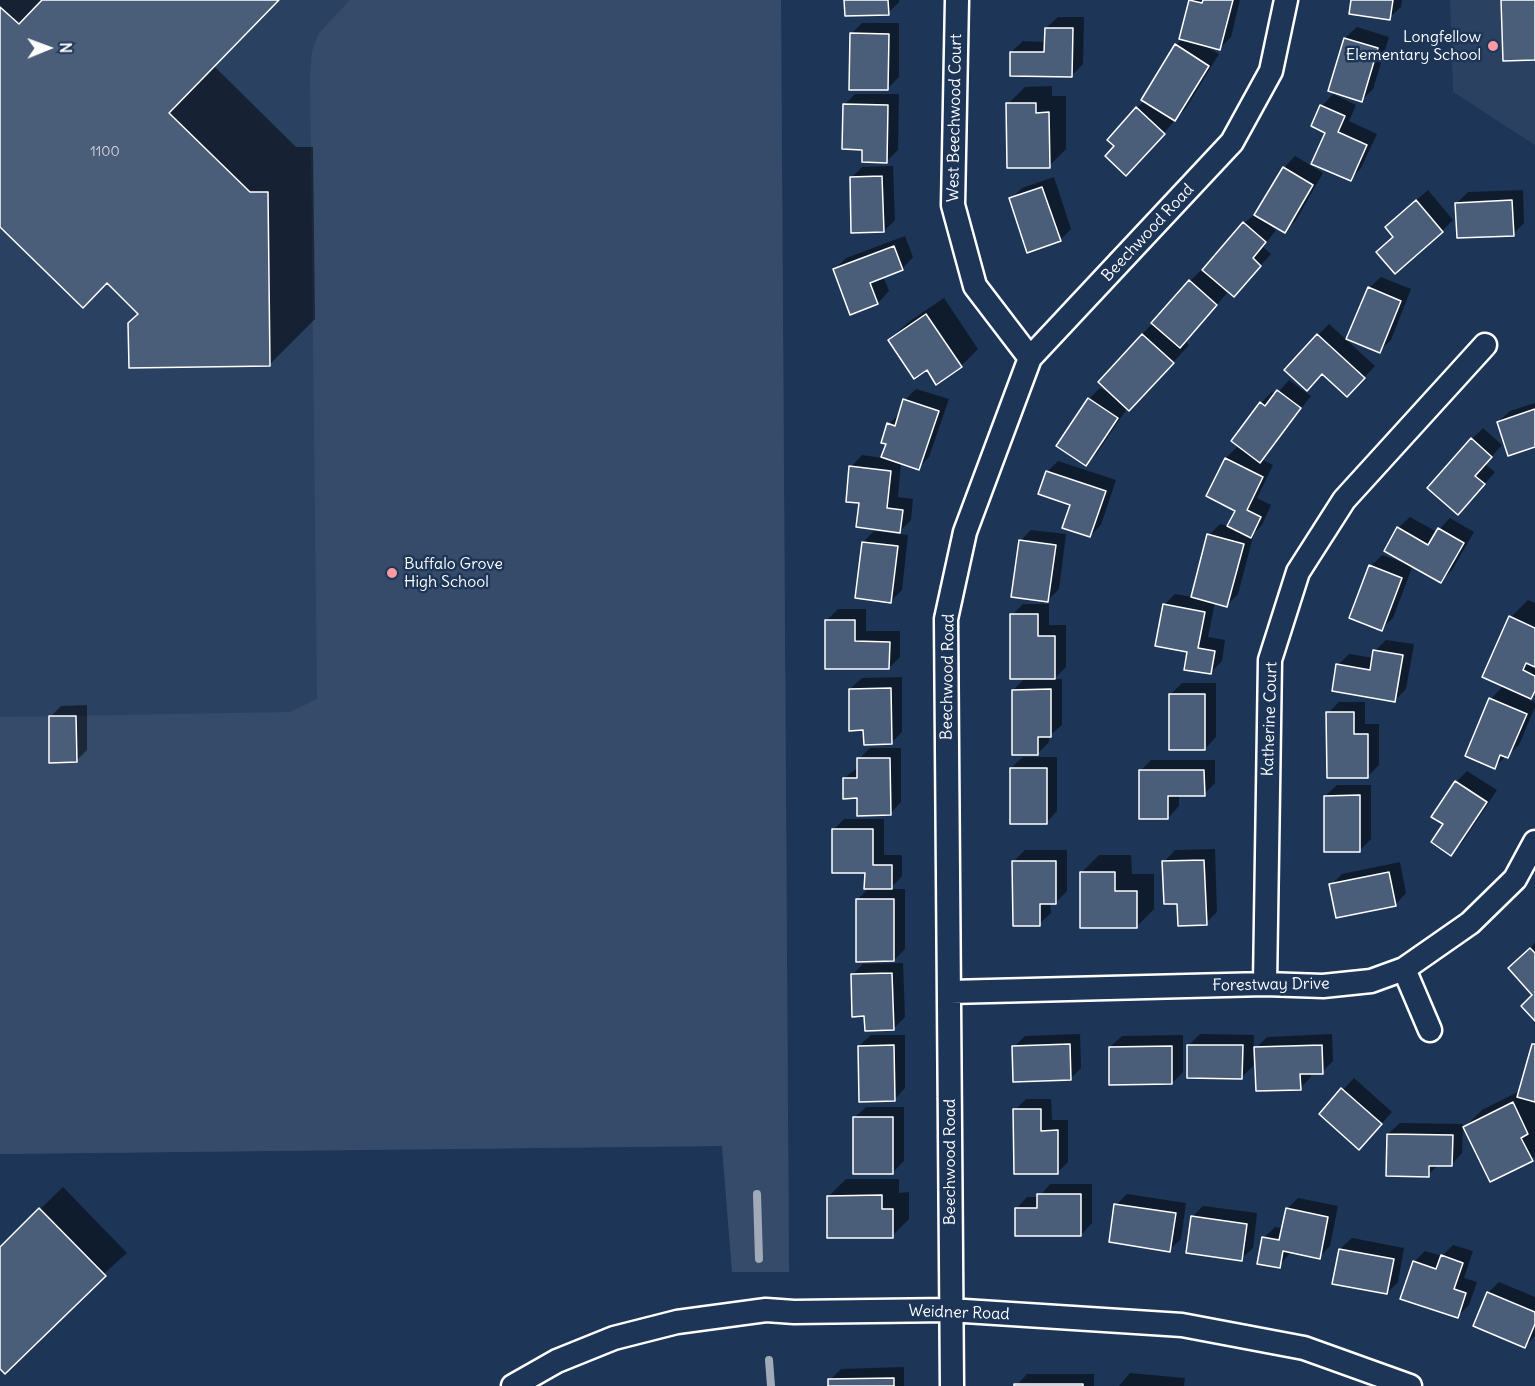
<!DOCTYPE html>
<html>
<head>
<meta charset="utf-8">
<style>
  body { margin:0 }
  #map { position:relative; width:1535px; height:1386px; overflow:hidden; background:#1d3557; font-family:Delius,sans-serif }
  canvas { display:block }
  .north { position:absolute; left:18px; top:18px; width:60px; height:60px; -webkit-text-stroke:4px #1d3557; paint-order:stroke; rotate:89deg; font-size:16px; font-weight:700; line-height:24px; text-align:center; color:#fff }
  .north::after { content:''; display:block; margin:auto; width:21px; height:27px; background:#fff; clip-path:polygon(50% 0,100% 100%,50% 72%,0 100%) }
</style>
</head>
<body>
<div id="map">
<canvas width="1535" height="1386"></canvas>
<div class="north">N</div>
</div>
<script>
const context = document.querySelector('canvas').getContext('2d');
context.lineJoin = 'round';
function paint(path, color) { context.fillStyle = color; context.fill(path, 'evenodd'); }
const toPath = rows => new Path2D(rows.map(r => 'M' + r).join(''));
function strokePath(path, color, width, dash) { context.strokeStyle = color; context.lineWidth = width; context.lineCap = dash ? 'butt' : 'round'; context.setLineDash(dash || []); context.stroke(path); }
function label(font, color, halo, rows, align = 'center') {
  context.font = font + ' Delius,sans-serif'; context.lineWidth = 5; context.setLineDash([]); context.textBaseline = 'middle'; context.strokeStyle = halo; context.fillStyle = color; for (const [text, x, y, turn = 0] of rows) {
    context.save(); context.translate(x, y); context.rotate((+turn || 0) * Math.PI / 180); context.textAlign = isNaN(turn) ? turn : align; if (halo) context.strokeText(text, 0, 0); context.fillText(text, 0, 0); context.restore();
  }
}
paint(toPath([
  [0,0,781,0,789,1272,732,1272,722,1146,0,1154],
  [1450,0,1535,0,1535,145,1453,92]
]), '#2a4161');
paint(toPath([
  [350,0,781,0,789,1272,732,1272,722,1146,0,1154,0,717,290,712,317,699,310,76,312,51,319,33]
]), '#364b69');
paint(toPath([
  [0,0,278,0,214,66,296,147,313,147,315,319,270,364,140,313,107,281,0,225],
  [846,0,899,0,899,2,888,13],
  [1191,0,1240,0,1231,37,1220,48,1204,45,1219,54,1186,108,1137,163,1116,146,1137,108,1145,100,1176,45,1183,39,1181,38],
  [1352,0,1402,0,1401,7,1389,18],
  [1058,17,1084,17,1083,64,1072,75,1011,52,1023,41,1046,42,1046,28],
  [862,23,899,23,899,77,887,89,851,34],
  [1357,27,1389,37,1373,89,1362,100,1345,38],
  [1052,86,1052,96,1066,96,1066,149,1049,166,1008,104,1025,87],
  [855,94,899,94,898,150,887,161,864,148,844,105],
  [1333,94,1356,105,1349,121,1377,134,1361,168,1350,180,1327,132,1313,125,1322,106],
  [1295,156,1323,173,1296,220,1285,231,1268,223,1276,230,1263,247,1271,254,1234,295,1215,279,1214,281,1227,293,1185,341,1189,345,1146,392,1128,407,1097,453,1086,464,1089,399,1100,388,1116,397,1100,382,1190,281,1201,270,1203,272,1244,223,1257,213,1284,168],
  [893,166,895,220,884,231,851,178,862,167],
  [1054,177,1071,229,1060,240,1011,199,1022,188],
  [1428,190,1453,220,1442,231,1395,237,1398,216],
  [1523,190,1524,223,1513,234,1457,203,1468,192],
  [905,236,913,257,902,269,883,276,889,291,878,303,851,313,835,269,846,258],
  [1381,277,1411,289,1391,340,1379,351,1369,288],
  [944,298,978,349,961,366,927,368,890,340,907,323],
  [1329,324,1375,366,1358,384,1318,335],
  [1289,380,1311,396,1261,459,1273,465,1257,498,1271,505,1262,525,1254,533,1238,594,1227,605,1215,602,1208,637,1225,640,1222,661,1210,673,1189,651,1164,605,1175,594,1193,597,1209,535,1220,524,1229,526,1237,510,1226,458,1237,447,1244,451,1261,403,1272,392,1276,395],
  [916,389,949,399,929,457,918,468,901,462,898,497,913,499,911,520,900,531,861,502,851,467,862,455,883,458,889,424,901,412,905,400],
  [1535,403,1535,446,1498,422,1510,411],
  [1483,428,1502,445,1485,464,1495,472,1469,502,1472,439],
  [1058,461,1116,480,1101,525,1090,536,1072,504,1047,472],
  [1410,517,1437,532,1450,518,1474,532,1452,570,1441,581,1413,565,1393,618,1381,629,1371,566,1382,555,1407,564,1398,528],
  [1031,530,1066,534,1059,589,1048,600,1020,541],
  [874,531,908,535,902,590,891,601,863,542],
  [1528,600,1535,603,1535,693,1529,700,1535,702,1535,707,1519,745,1494,767,1491,699,1504,685,1511,617],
  [1023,604,1049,604,1049,625,1066,625,1066,667,1054,679,1062,679,1062,725,1049,736,1049,742,1038,753,1013,690,1026,677,1012,615],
  [838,609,866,609,866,631,900,631,900,657,889,668,827,620],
  [1386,640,1414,644,1406,689,1395,700,1338,665,1349,654,1373,658,1375,651],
  [902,677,902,732,891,743,865,729,850,689,862,678],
  [1182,683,1216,683,1216,737,1205,749,1171,694],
  [1339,702,1365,702,1365,724,1379,724,1379,765,1368,776,1328,713],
  [87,705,87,750,76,761,50,717,61,706],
  [870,748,901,748,901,802,890,814,858,797,844,778,859,767,859,759],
  [1023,757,1057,757,1057,811,1046,823,1011,768],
  [1151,760,1215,760,1215,783,1204,794,1179,794,1179,806,1168,818,1140,771],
  [1467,771,1497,790,1462,843,1451,854,1456,782],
  [1337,785,1371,785,1371,839,1360,850,1325,796],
  [844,819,884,819,884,855,902,855,902,876,890,889,905,889,905,949,894,960,857,900,870,887,866,871,833,830],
  [1215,849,1217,912,1206,923,1179,902,1164,862,1175,850],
  [1025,850,1067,850,1067,891,1056,902,1050,902,1051,913,1039,924,1013,862],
  [1099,855,1131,855,1132,874,1154,874,1154,909,1137,926,1082,872],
  [1400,862,1406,893,1395,905,1331,885,1342,874],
  [1535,943,1535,1019,1534,994,1510,968],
  [903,963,905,1017,894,1028,866,1015,852,975,863,964],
  [1080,1034,1081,1068,1070,1079,1014,1047,1025,1036],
  [1200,1034,1254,1035,1253,1066,1242,1077,1189,1045],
  [1332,1034,1333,1061,1322,1072,1311,1072,1311,1077,1300,1088,1254,1050,1267,1037],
  [871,1035,905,1035,905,1088,894,1100,859,1046],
  [1183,1035,1183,1072,1172,1083,1110,1047,1122,1036],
  [1535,1043,1535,1156,1532,1159,1465,1127,1482,1110,1520,1091],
  [1354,1078,1392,1112,1370,1137,1321,1114],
  [1026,1099,1051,1099,1052,1120,1068,1120,1068,1162,1057,1173,1015,1110],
  [866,1107,904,1107,904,1161,893,1172,854,1118],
  [1400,1123,1463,1124,1462,1153,1451,1165,1439,1164,1428,1175,1388,1134],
  [846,1179,899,1179,899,1193,909,1192,909,1219,892,1236,829,1196],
  [1050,1184,1092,1184,1092,1223,1081,1235,1016,1209,1027,1197,1039,1197],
  [63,1187,127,1253,0,1367,0,1248],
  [1127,1194,1186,1203,1181,1239,1169,1250,1116,1205],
  [1298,1198,1338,1206,1330,1246,1319,1257,1291,1252,1279,1266,1264,1238,1275,1227,1283,1228,1287,1209],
  [1203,1206,1257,1213,1253,1248,1241,1259,1192,1217],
  [1352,1238,1404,1248,1398,1282,1387,1293,1340,1249],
  [1453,1245,1473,1251,1464,1278,1477,1282,1469,1305,1458,1316,1414,1262,1425,1251,1442,1256],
  [1499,1282,1535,1297,1535,1336,1525,1346,1488,1293],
  [904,1367,904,1386,830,1386,830,1380,841,1369],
  [1130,1373,1185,1378,1184,1386,1119,1386],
  [1027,1374,1094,1374,1094,1386,1016,1386]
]), '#0007');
strokePath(toPath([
  [757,1194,759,1259],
  [769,1360,771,1386]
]), '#a0aab8', 8);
const building = toPath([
  [42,0,279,0,169,113,250,192,268,192,270,366,129,368,128,323,138,314,107,283,83,308,0,227,0,7,19,24,42,0],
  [844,0,888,0,889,15,845,16,844,0],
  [1189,0,1202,3,1203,0,1233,0,1220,50,1179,39,1189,0],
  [1351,0,1393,0,1390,20,1349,14,1351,0],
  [1501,0,1535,0,1535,60,1503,61,1501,0],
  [1045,28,1073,28,1072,77,1010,76,1010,52,1044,52,1045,28],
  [850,33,889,34,888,90,849,90,850,33],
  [1344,38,1378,48,1362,102,1328,91,1344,38],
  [1175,44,1209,66,1175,121,1141,100,1175,44],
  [1006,103,1036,103,1036,113,1049,112,1050,168,1007,168,1006,103],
  [843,104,888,105,887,163,862,162,862,150,842,149,843,104],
  [1320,105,1345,116,1338,132,1367,145,1351,181,1311,164,1325,133,1311,126,1320,105],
  [1136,107,1165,134,1126,176,1105,156,1114,146,1107,140,1136,107],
  [1283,167,1313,185,1285,233,1254,215,1283,167],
  [882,176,884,232,851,233,850,177,882,176],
  [1042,187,1061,241,1027,253,1009,198,1042,187],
  [1416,200,1443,232,1395,274,1376,252,1393,237,1385,227,1416,200],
  [1512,200,1514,236,1457,238,1455,203,1512,200],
  [1243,222,1266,242,1253,258,1261,266,1234,297,1202,270,1243,222],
  [894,246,903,270,870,283,878,304,850,315,833,269,894,246],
  [1189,280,1217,305,1180,348,1151,323,1189,280],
  [1368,287,1401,301,1380,353,1346,339,1368,287],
  [926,314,962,367,936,385,927,370,914,379,888,340,926,314],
  [1142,334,1174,363,1129,411,1098,382,1142,334],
  [1317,334,1365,378,1347,397,1322,374,1307,391,1284,370,1317,334],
  [1277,390,1301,408,1260,463,1231,441,1260,402,1265,406,1277,390],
  [1088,398,1118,418,1086,466,1056,446,1088,398],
  [903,399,939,411,919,470,881,457,886,444,881,443,887,423,895,426,903,399],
  [1535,409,1535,447,1508,456,1497,422,1535,409],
  [1471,438,1492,457,1475,476,1485,484,1458,515,1427,488,1471,438],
  [1225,458,1263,477,1247,510,1261,517,1251,538,1227,526,1235,511,1206,496,1225,458],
  [849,466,891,471,887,508,903,510,900,533,856,527,859,503,846,502,849,466],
  [1046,471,1106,491,1090,537,1062,528,1070,505,1038,494,1046,471],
  [1397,527,1428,545,1438,528,1464,543,1441,583,1384,551,1397,527],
  [1207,534,1244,544,1227,607,1191,597,1207,534],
  [1019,540,1056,545,1048,602,1011,597,1019,540],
  [862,542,898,546,891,603,855,598,862,542],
  [1369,565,1402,578,1382,631,1349,618,1369,565],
  [1163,604,1205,612,1198,648,1215,651,1211,674,1184,670,1187,652,1155,646,1163,604],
  [1010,614,1038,614,1038,636,1055,636,1055,679,1010,679,1010,614],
  [1509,616,1535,628,1535,667,1526,663,1523,670,1535,676,1535,691,1531,699,1482,677,1509,616],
  [825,620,855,620,855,641,890,642,889,669,825,669,825,620],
  [1373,650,1403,655,1395,702,1332,691,1336,664,1370,670,1373,650],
  [891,688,892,744,864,745,863,730,849,731,849,689,891,688],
  [1051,689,1051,737,1038,737,1038,755,1012,755,1012,690,1051,689],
  [1169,694,1205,694,1205,750,1169,750,1169,694],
  [1489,698,1527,714,1508,758,1500,755,1495,769,1465,756,1489,698],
  [1326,712,1354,712,1354,734,1368,734,1368,778,1327,778,1326,712],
  [49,716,76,716,77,762,49,763,49,716],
  [857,758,890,758,891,815,857,816,857,798,843,799,843,778,857,778,857,758],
  [1010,768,1047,768,1047,824,1010,824,1010,768],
  [1139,770,1204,770,1205,796,1168,796,1168,819,1139,819,1139,770],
  [1455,781,1487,802,1451,856,1431,842,1443,824,1431,817,1455,781],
  [1360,795,1360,852,1324,852,1324,796,1360,795],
  [832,829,873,829,873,865,892,865,892,889,864,889,865,873,832,873,832,829],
  [1204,860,1207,925,1178,926,1177,904,1164,904,1162,861,1204,860],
  [1012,861,1056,861,1056,904,1040,904,1040,926,1013,926,1012,861],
  [1080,872,1115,872,1115,891,1137,891,1137,928,1080,928,1080,872],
  [1389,872,1396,906,1336,918,1329,884,1389,872],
  [856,899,894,899,894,961,856,962,856,899],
  [1530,948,1535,953,1535,1021,1521,1006,1532,995,1508,968,1530,948],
  [892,973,894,1030,865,1031,864,1016,852,1017,851,974,892,973],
  [1070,1044,1071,1080,1013,1082,1012,1046,1070,1044],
  [1532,1044,1535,1044,1535,1102,1517,1097,1532,1044],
  [894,1045,895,1101,859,1102,858,1046,894,1045],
  [1187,1045,1243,1045,1242,1079,1187,1078,1187,1045],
  [1322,1045,1323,1074,1300,1074,1301,1090,1256,1091,1254,1047,1322,1045],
  [1172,1046,1172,1084,1109,1085,1109,1047,1172,1046],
  [1341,1088,1382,1124,1359,1150,1319,1114,1341,1088],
  [1513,1102,1528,1134,1521,1138,1533,1161,1490,1182,1463,1127,1513,1102],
  [1013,1109,1041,1109,1041,1131,1058,1130,1058,1174,1014,1174,1013,1109],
  [853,1117,893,1117,893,1174,853,1174,853,1117],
  [1387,1134,1453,1135,1452,1166,1429,1166,1429,1177,1386,1176,1387,1134],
  [1037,1194,1081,1194,1081,1236,1015,1236,1015,1208,1037,1208,1037,1194],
  [882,1195,882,1209,893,1209,893,1238,827,1238,827,1196,882,1195],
  [1114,1204,1176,1213,1170,1252,1109,1242,1114,1204],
  [39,1208,106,1276,5,1374,0,1369,0,1247,39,1208],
  [1286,1208,1328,1217,1320,1259,1283,1251,1280,1268,1257,1264,1262,1237,1279,1240,1286,1208],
  [1191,1216,1247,1224,1242,1261,1186,1253,1191,1216],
  [1339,1249,1394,1259,1387,1294,1332,1284,1339,1249],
  [1441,1255,1463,1263,1454,1289,1466,1293,1458,1318,1400,1299,1413,1261,1436,1269,1441,1255],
  [1487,1292,1535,1312,1535,1324,1525,1348,1473,1326,1487,1292],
  [894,1378,894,1386,828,1386,828,1379,894,1378],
  [1014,1384,1083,1384,1083,1386,1014,1386,1014,1384]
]);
paint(building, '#4a5d79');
strokePath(building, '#fff', 1.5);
const minor = toPath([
  [957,0,953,205,975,286,1030,358],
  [1404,969,1430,1030],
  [1265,984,1270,660,1298,572,1344,500,1485,345],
  [950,992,1265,984,1323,986,1371,981,1404,969,1470,923,1515,879,1535,842],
  [513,1386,557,1361,614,1338,677,1322,766,1310,794,1312,949,1310,1182,1325,1304,1348,1410,1386],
  [952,1386,946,619,965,532,1030,358,1232,142,1271,71,1286,0]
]);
strokePath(minor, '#fff', 27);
strokePath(minor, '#1d3557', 22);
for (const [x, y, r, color] of [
  [1493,46,6,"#ff9aa2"],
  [392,573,6,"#ff9aa2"]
]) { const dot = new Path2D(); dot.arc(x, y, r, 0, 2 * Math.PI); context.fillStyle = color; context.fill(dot); strokePath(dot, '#1d3557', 2); }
label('14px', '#d2d6de', null, [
  ["1100",105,152]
]);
label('16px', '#fff', '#1d3557', [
  ["Longfellow",1481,37],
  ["Elementary School",1481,55],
  ["Buffalo Grove",404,564,"left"],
  ["High School",404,582,"left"]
], 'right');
label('16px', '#fff', '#1d3557', [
  ["West Beechwood Court",955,118,-89],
  ["Beechwood Road",1148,233,-47],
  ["Beechwood Road",948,677,-89],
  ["Katherine Court",1270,719,-88],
  ["Forestway Drive",1271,985,-1],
  ["Beechwood Road",950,1162,-90],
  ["Weidner Road",959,1313,2]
]);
</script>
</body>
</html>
